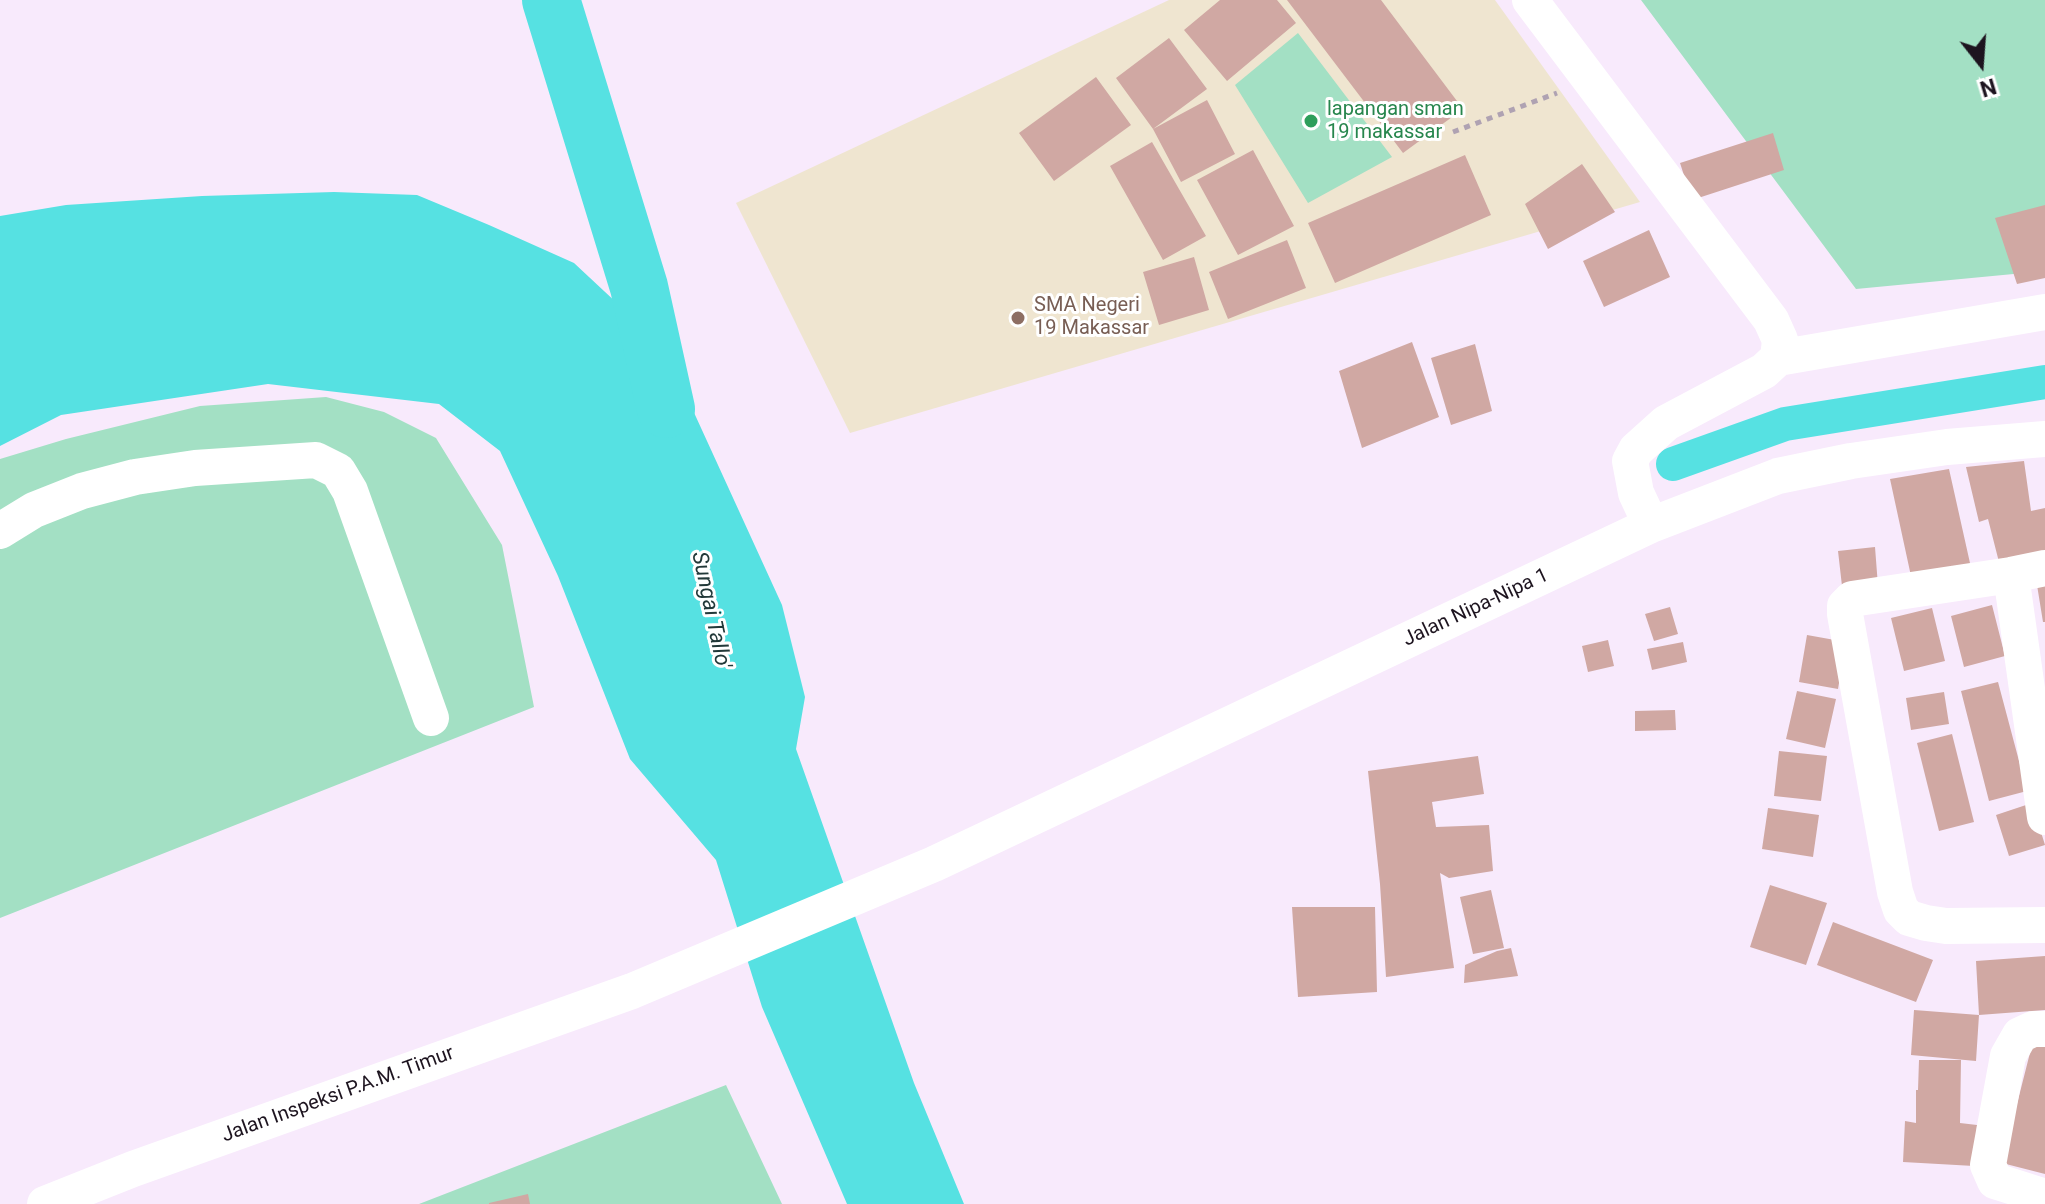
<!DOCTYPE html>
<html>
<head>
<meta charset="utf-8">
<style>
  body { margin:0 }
  #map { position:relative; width:2045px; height:1204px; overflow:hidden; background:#f8eafc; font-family:Roboto,sans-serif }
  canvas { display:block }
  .north { position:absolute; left:1941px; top:24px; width:80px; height:80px; -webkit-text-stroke:6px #fff; paint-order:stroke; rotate:163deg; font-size:22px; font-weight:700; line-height:32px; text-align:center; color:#1d141f }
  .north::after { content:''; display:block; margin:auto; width:28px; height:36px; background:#1d141f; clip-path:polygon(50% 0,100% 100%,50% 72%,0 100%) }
</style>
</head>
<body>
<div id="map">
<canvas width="2045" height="1204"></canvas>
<div class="north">N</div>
</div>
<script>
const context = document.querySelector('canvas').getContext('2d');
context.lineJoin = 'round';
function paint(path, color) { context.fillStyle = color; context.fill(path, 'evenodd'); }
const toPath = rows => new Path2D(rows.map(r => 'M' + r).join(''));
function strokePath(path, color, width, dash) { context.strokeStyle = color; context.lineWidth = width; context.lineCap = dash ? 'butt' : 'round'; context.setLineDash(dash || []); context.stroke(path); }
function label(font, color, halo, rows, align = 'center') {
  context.font = font + ' Roboto,sans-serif'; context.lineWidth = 6; context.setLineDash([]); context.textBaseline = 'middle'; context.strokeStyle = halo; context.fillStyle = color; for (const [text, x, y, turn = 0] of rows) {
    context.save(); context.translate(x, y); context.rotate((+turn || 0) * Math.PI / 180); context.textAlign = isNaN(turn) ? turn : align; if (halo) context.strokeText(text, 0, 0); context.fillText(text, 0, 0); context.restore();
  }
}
paint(toPath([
  [1169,0,1495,0,1640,202,850,433,736,203]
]), '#efe5d0');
paint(toPath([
  [1641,0,2045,0,2045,271,1856,289],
  [1298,33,1392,157,1308,203,1235,85],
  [326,397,384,412,436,438,502,545,534,707,0,918,0,459,66,439,200,406],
  [726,1085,782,1204,419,1204]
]), '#a3e0c4');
paint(toPath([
  [334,192,417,195,489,225,574,263,664,347,782,605,805,697,796,749,914,1083,964,1204,847,1204,762,1007,716,860,630,759,558,576,500,451,439,404,268,384,61,415,0,446,0,216,66,205,202,196]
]), '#56e1e2');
strokePath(toPath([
  [1673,464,1785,424,2045,382]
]), '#56e1e2', 34);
strokePath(toPath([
  [551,0,639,287,666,409]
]), '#56e1e2', 58);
paint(toPath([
  [1220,0,1277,0,1296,23,1227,81,1184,30],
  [1287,0,1381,0,1463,109,1403,153],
  [1169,38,1207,89,1153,129,1207,100,1235,154,1181,182,1153,129,1116,78],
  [1096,77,1131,125,1054,181,1019,133],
  [1773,133,1784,170,1692,200,1680,163],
  [1152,142,1206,236,1163,260,1110,166],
  [1253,150,1294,226,1238,255,1197,180],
  [1465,155,1491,215,1335,283,1308,223],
  [1582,164,1615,212,1548,249,1525,204],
  [2045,205,2045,278,2017,284,1995,218],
  [1649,230,1670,277,1604,307,1583,261],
  [1287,240,1306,288,1228,319,1209,272],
  [1194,257,1209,310,1159,325,1143,272],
  [1412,342,1439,417,1362,448,1339,371],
  [1475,344,1492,411,1451,425,1431,358],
  [2024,461,2031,511,2045,508,2045,559,2000,566,1988,519,1979,522,1966,467],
  [1949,469,1974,581,1914,590,1890,479],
  [1875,547,1878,586,1842,586,1838,551],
  [2045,584,2045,622,2043,622,2037,585],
  [1992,605,2005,656,1964,667,1951,616],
  [1670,607,1678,634,1654,641,1645,614],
  [1932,608,1945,661,1904,671,1891,618],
  [1807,635,1846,642,1838,689,1799,682],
  [1608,640,1614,666,1588,672,1582,646],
  [1683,642,1687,662,1652,670,1647,649],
  [1998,682,2027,791,1989,801,1961,691],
  [1797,691,1836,699,1825,748,1786,739],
  [1944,692,1949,724,1911,730,1906,698],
  [1675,710,1676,730,1635,731,1635,711],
  [1952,734,1974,822,1939,831,1917,743],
  [1779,751,1827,756,1821,801,1774,796],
  [1478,756,1484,794,1432,802,1436,827,1489,825,1493,871,1449,878,1440,873,1454,968,1386,977,1380,884,1368,771],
  [2032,803,2045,845,2009,856,1996,815],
  [1768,808,1819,815,1813,857,1762,849],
  [1770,885,1827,903,1806,965,1750,947],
  [1491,890,1504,948,1473,954,1460,897],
  [1292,907,1375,907,1377,992,1298,997],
  [1833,922,1933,960,1916,1002,1817,965],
  [1511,948,1518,976,1464,983,1465,965,1497,951],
  [2045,956,2045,1010,1979,1015,1976,1061,1911,1055,1914,1010,1979,1015,1976,961],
  [2033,1041,2045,1044,2045,1174,2002,1163],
  [1919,1060,1961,1060,1960,1123,1977,1125,1974,1166,1903,1162,1905,1121,1916,1123,1916,1090,1918,1090],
  [528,1194,530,1204,489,1204,489,1203]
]), '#d0a8a3');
strokePath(toPath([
  [1453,132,1557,93]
]), '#afa2b2', 5, [6, 6]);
strokePath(toPath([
  [1530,0,1771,320,1780,340,1778,358,1764,371,1666,423,1636,450,1630,461,1636,493,1651,525],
  [1778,358,2045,312],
  [0,531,34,510,82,491,135,477,195,468,316,460,338,471,350,491,431,718],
  [2045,568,2011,575,1852,599,1845,606,1845,614,1895,892,1901,910,1909,918,1926,923,1946,926,2045,925],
  [2011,575,2045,817],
  [2045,1029,2033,1029,2020,1035,2008,1056,1988,1165,1995,1181,2045,1197],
  [45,1204,133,1169,632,991,934,864,1651,525,1778,476,1851,461,1947,447,2045,439]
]), '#fff', 36);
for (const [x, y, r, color] of [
  [1311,121,8,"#2e9e5b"],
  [1018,318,8,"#8d6e63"]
]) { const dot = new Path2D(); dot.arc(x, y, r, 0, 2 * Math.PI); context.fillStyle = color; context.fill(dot); strokePath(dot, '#fff', 3); }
label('20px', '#27864d', '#fff', [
  ["lapangan sman",1327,110],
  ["19 makassar",1327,133]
], 'left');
label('20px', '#785e54', '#fff', [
  ["SMA Negeri",1034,306],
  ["19 Makassar",1034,329]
], 'left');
label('20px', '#1d141f', '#fff', [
  ["Jalan Nipa-Nipa 1",1476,608,-25],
  ["Jalan Inspeksi P.A.M. Timur",338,1095,-20]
]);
label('italic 22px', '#223939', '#fff', [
  ["Sungai Tallo'",710,610,78]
]);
</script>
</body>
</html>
